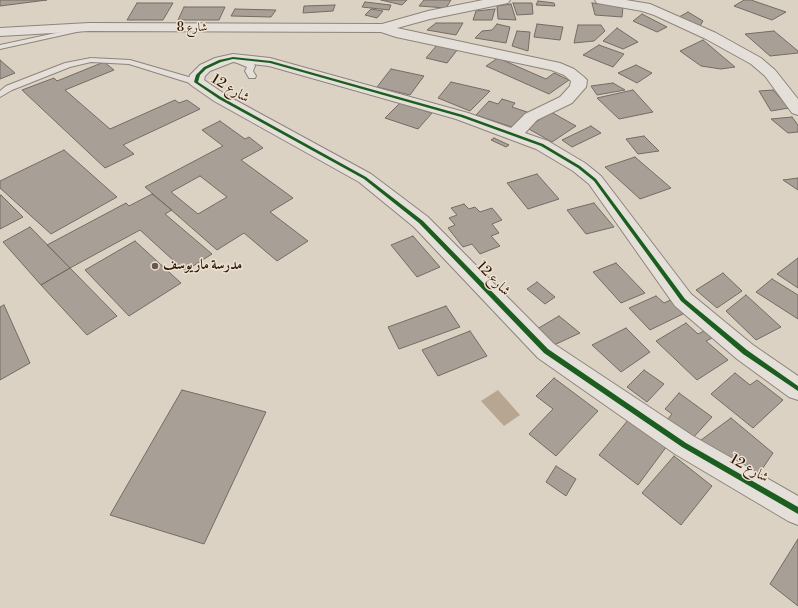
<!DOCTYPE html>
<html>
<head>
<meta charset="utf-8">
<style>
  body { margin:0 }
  canvas { display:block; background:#dbd2c4 }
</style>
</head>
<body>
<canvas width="798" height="608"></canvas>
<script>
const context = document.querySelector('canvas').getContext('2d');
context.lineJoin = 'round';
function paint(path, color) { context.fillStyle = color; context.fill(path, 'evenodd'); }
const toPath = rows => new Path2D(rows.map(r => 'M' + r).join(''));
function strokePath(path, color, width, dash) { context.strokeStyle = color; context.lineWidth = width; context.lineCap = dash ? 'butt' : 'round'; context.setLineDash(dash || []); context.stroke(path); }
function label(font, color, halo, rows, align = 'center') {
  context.font = font + ' "Libre Bodoni",Amiri,serif'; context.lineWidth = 3; context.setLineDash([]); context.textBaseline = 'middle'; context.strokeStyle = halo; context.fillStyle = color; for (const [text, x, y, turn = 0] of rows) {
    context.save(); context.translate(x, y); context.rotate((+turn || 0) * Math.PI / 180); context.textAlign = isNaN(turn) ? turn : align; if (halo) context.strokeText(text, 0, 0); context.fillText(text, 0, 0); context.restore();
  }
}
paint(toPath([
  [498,390,520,415,504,426,481,401]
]), '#b6a692');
const building = toPath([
  [0,0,47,0,0,6,0,0],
  [381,0,407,0,402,5,381,0],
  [424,0,451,0,446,8,419,6,424,0],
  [744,0,751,0,786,12,772,20,734,6,744,0],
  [538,1,554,3,555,6,536,5,538,1],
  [365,2,391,5,389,10,362,7,365,2],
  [137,3,173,3,163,20,127,20,137,3],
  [513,3,532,3,533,14,517,15,513,3],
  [592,3,623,6,622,17,595,15,592,3],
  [511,4,516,20,498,19,497,6,511,4],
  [335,5,333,11,303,13,304,6,335,5],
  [184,7,225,7,219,20,178,20,184,7],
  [235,9,276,10,271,17,231,16,235,9],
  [371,9,383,11,377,18,365,15,371,9],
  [495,9,492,20,473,20,476,11,495,9],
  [688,12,703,21,700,26,679,17,688,12],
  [642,14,667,27,657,32,633,21,642,14],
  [436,23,463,23,456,35,427,30,436,23],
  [497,24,510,27,506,43,475,38,482,31,492,30,497,24],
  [537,24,563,27,560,40,534,37,537,24],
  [578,25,601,25,605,31,594,41,574,43,578,25],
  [617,28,638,42,623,49,603,41,617,28],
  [517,31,530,32,528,51,512,46,517,31],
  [774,31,798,51,798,53,770,56,745,34,774,31],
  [703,40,735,67,721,69,701,66,680,51,703,40],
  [437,45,458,49,447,63,426,58,437,45],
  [599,45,624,54,613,67,583,55,599,45],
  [498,58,546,79,554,73,569,80,549,94,486,66,498,58],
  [0,60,15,73,0,79,0,60],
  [104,62,114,70,65,90,110,129,175,100,179,103,187,100,200,109,123,145,134,154,105,168,22,90,54,78,57,81,104,62],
  [636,65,652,73,637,83,618,73,636,65],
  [391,69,424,76,410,95,377,87,391,69],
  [451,82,490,91,470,111,438,98,451,82],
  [613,83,625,90,597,95,591,86,613,83],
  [633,90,653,112,619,119,597,98,633,90],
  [773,90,789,108,771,111,759,91,773,90],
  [502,99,515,103,512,107,530,113,518,129,476,115,489,101,498,104,502,99],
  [400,103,432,113,418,129,385,118,400,103],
  [551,112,576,126,552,142,527,128,551,112],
  [792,117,798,125,798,132,788,133,771,119,792,117],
  [220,121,245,139,249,137,263,148,241,160,293,198,270,212,308,241,277,261,244,233,217,250,145,187,223,146,202,130,220,121],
  [200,176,227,197,198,214,171,192,200,176],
  [591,126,601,133,572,147,562,140,591,126],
  [644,136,659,151,638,154,626,139,644,136],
  [494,138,509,145,506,147,491,140,494,138],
  [64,150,117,197,51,234,0,188,0,181,64,150],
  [635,157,671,188,640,199,605,167,635,157],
  [537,174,559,199,528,209,507,183,537,174],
  [798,178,798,190,783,180,798,178],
  [152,194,172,210,165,214,212,254,185,271,140,230,70,268,47,245,126,203,129,206,152,194],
  [1,195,23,217,0,229,0,196,1,195],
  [594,203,614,227,586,234,567,210,594,203],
  [464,204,469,209,475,207,480,212,492,208,502,220,492,224,499,233,491,236,500,246,480,254,472,244,463,247,448,228,455,225,449,218,457,215,451,208,464,204],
  [30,227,70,268,41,285,3,242,30,227],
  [413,236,440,267,417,277,391,245,413,236],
  [135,241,181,283,129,316,85,270,135,241],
  [798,258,798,288,777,274,798,258],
  [616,263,645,293,621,303,593,272,616,263],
  [70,268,117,316,87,335,41,285,70,268],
  [723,273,742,291,717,308,696,290,723,273],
  [772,279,798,295,798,319,756,292,772,279],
  [537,282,555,297,545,304,527,289,537,282],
  [746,295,781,327,756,340,726,311,746,295],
  [656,296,664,303,675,298,689,311,650,330,629,308,656,296],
  [4,305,30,363,0,380,0,307,4,305],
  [446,306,460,327,399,349,388,327,446,306],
  [559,316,580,333,554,345,537,329,559,316],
  [686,323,698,334,704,331,712,338,706,341,728,360,697,380,656,341,686,323],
  [626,328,650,352,621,372,592,345,626,328],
  [470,331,487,356,438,376,422,350,470,331],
  [644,370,664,384,647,402,627,387,644,370],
  [735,373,750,385,757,380,783,400,753,428,711,394,735,373],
  [554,378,598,411,556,456,529,434,553,409,536,396,554,378],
  [182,390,266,412,204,544,110,515,182,390],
  [679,393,712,417,692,439,667,420,672,414,665,409,679,393],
  [731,418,773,453,754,481,697,443,731,418],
  [629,419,667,446,638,485,599,455,629,419],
  [674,456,712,486,681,525,642,493,674,456],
  [556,466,576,479,566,496,546,482,556,466],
  [798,539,798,606,770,584,798,539]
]);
paint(building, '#a8a096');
strokePath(building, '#746c63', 1);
const lane = toPath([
  [79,28,81,29,81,31,0,49,0,45,79,28],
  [230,56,236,56,254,64,255,66,253,71,256,76,255,78,249,78,245,71,247,67,230,60,230,56],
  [91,58,130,60,199,80,200,82,199,84,193,84,129,64,91,62,70,67,12,90,0,97,0,91,6,86,65,63,91,58]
]);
const street = toPath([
  [483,0,510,0,508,3,430,19,397,28,560,63,574,69,584,77,587,80,586,87,572,103,537,120,525,133,548,141,585,163,601,176,691,294,753,345,798,376,798,400,789,397,737,359,675,306,589,184,573,171,536,149,456,119,269,66,233,62,210,71,205,76,204,80,226,95,371,174,428,217,554,344,693,436,798,496,798,525,788,521,675,454,538,358,414,227,359,182,214,101,191,85,188,82,190,75,200,65,215,58,233,54,270,58,468,113,511,128,525,114,560,97,570,86,571,81,564,75,551,70,396,37,381,32,89,31,0,36,0,28,89,23,382,24,428,11,483,0],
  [595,0,626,0,650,4,716,33,761,58,775,70,798,99,798,115,792,113,765,76,751,64,706,39,654,15,642,11,597,3,595,0]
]);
strokePath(lane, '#8d857b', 2);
strokePath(street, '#8d857b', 2);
paint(lane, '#e4dfd8');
paint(street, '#e4dfd8');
paint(toPath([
  [233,57,271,61,463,115,543,144,580,166,596,179,685,299,747,350,798,386,798,391,743,354,681,301,594,181,578,168,541,146,461,117,270,63,233,59,221,62,206,69,200,75,198,82,221,97,366,177,423,221,548,349,686,443,798,507,798,514,682,447,544,353,419,223,364,179,219,99,194,82,196,75,204,67,219,60,233,57]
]), '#1b5e20');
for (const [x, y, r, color] of [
  [155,266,4,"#695849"]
]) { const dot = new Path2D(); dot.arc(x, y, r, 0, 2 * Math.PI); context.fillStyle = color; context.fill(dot); strokePath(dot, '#eee2d2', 1.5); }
label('12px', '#2b1607', '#eee2d2', [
  ["شارع 8",192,28]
]);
label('14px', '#2b1607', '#eee2d2', [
  ["شارع 12",230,89,31],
  ["شارع 12",493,279,46],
  ["شارع 12",749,469,30]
]);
label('bold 14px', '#2b1607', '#eee2d2', [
  ["مدرسة مار يوسف",163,266]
], 'left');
</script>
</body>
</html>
